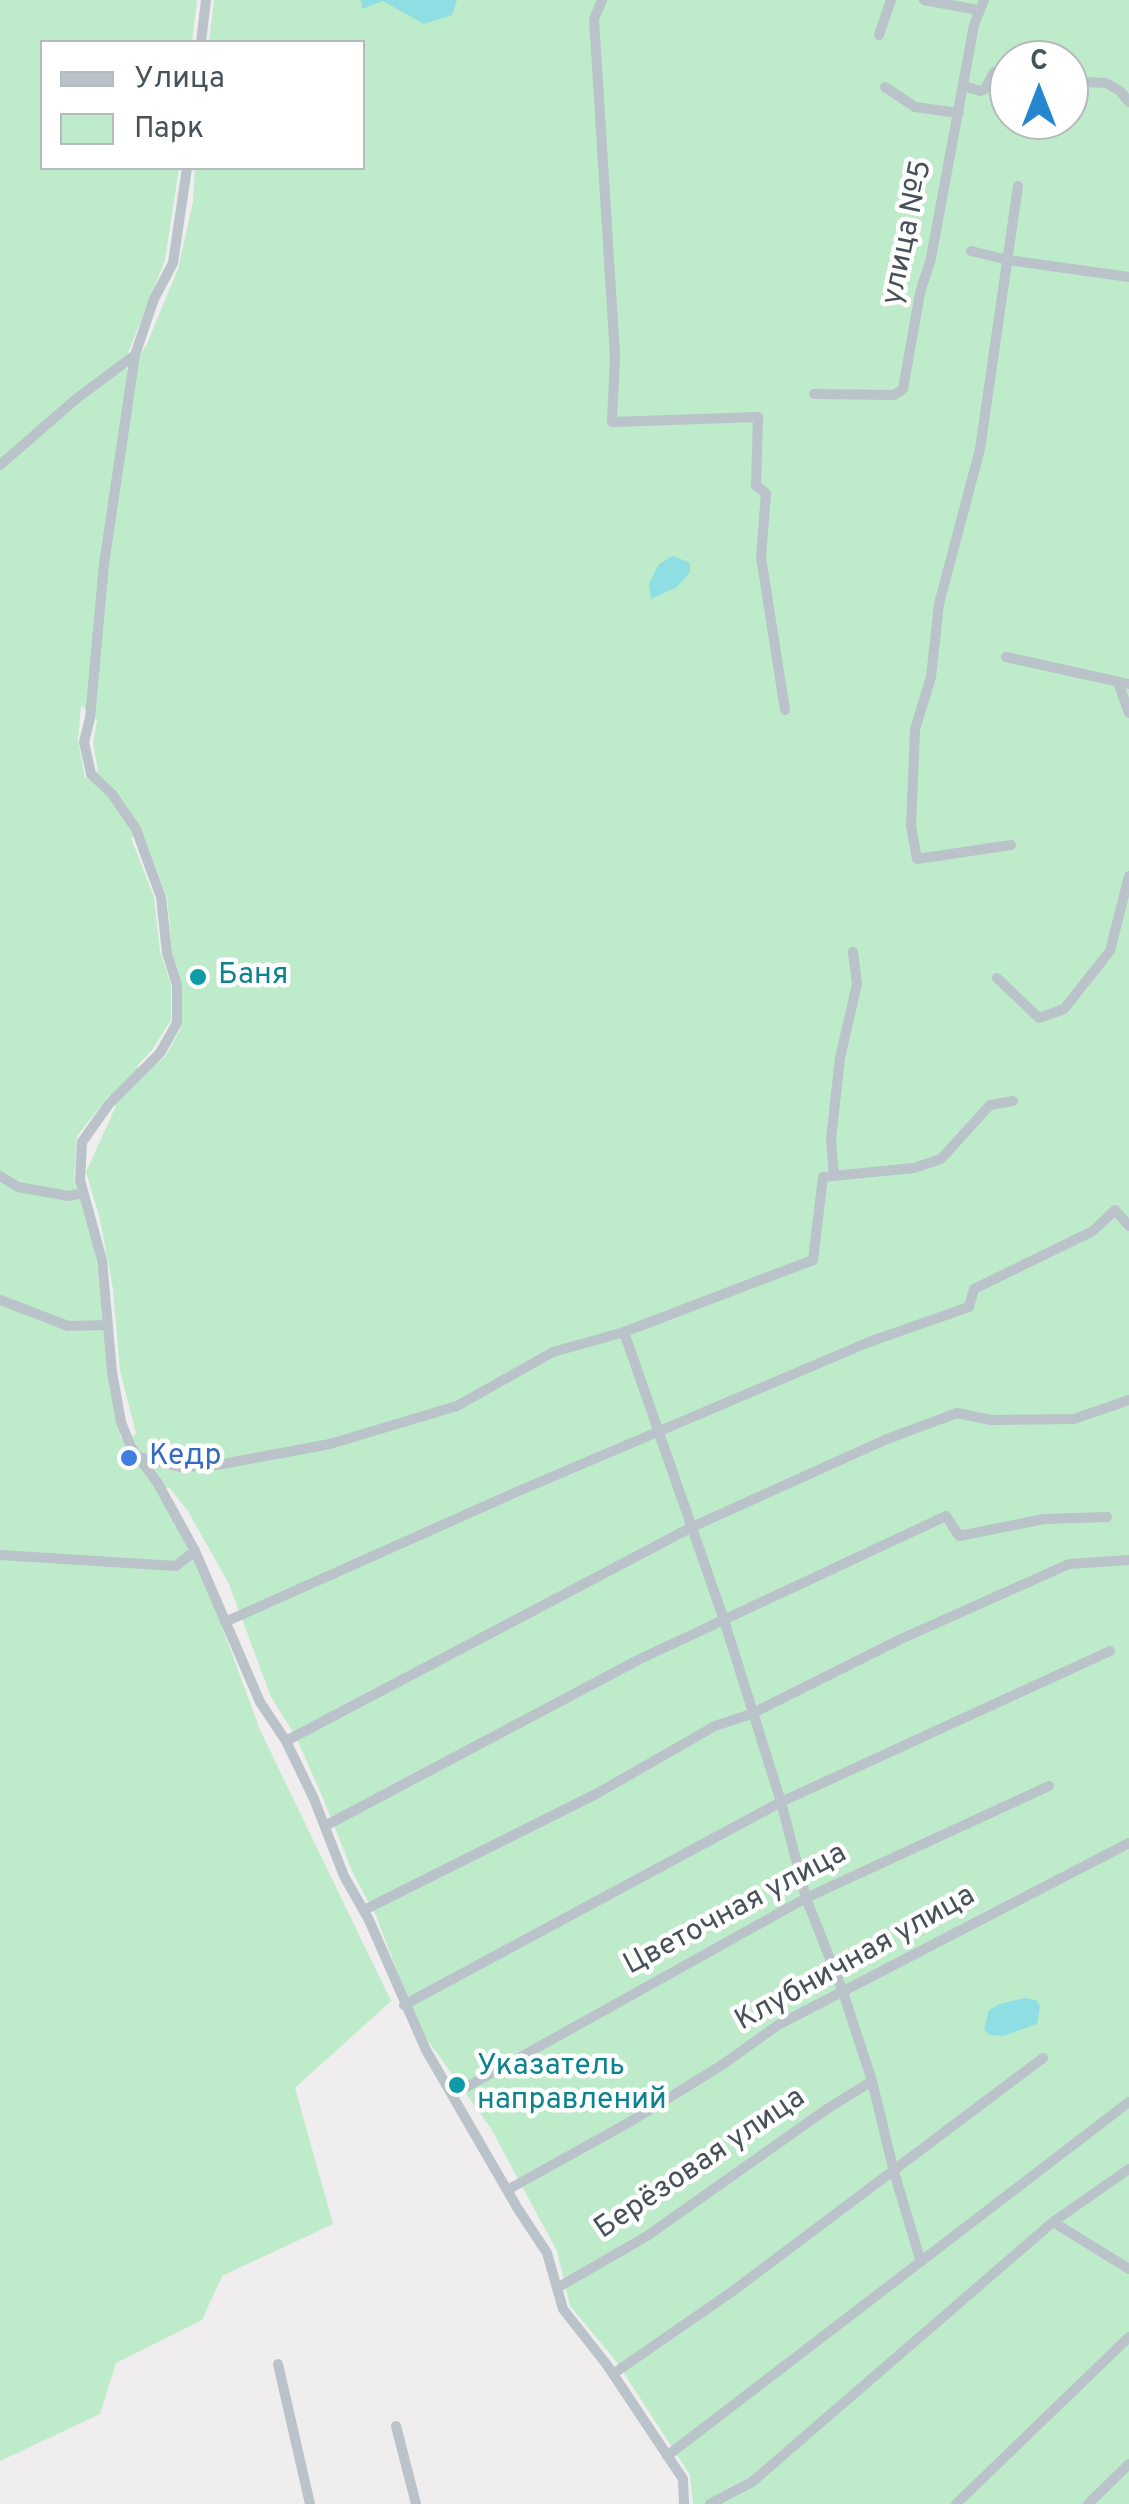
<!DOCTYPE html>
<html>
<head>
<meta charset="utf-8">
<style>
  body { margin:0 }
  #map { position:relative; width:1129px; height:2504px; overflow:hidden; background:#efeded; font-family:Overpass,sans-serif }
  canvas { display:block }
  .legend { position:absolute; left:40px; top:40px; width:325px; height:130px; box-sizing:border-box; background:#fff; border:2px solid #b5babd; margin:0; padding:12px 18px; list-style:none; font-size:30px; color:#475359 }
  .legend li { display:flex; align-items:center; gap:20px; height:50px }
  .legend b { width:50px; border:2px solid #b5babd }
  .north { position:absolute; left:989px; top:40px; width:100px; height:100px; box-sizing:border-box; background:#fff; border:2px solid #b5babd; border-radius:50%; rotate:0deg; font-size:28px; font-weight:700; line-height:40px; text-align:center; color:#475359 }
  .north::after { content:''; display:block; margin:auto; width:35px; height:45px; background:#2687d0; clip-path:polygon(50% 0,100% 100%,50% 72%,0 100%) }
</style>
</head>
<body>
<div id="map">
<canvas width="1129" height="2504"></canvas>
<ul class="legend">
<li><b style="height:12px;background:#b9c3c9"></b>Улица</li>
<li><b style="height:28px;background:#beebc9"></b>Парк</li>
</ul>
<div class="north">С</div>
</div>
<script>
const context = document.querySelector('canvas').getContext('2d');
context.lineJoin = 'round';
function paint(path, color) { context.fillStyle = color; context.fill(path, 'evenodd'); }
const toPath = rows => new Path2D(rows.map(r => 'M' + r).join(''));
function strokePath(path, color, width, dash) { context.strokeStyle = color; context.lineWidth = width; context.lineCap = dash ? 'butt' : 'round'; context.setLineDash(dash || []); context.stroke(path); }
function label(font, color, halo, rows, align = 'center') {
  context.font = font + ' Overpass,sans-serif'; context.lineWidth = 9; context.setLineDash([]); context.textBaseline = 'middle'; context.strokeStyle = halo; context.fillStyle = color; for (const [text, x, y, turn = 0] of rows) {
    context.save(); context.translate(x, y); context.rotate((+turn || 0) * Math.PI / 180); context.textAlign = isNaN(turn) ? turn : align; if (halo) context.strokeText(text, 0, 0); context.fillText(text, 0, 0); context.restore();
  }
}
paint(toPath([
  [0,0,197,0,192,42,42,42,42,168,179,168,165,260,128,353,127,372,146,346,178,269,193,202,195,168,362,168,362,42,209,42,214,0,1129,0,1129,2504,693,2504,690,2475,616,2361,570,2306,557,2251,490,2127,419,2028,376,1916,353,1873,322,1796,296,1737,271,1697,229,1584,188,1511,169,1487,159,1491,209,1591,260,1730,391,2001,295,2088,333,2224,222,2276,202,2320,116,2363,100,2414,0,2461],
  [1009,60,1069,60,1069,120,1009,120],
  [81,705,97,720,93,743,98,771,85,778,78,740],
  [141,828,167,897,172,951,182,986,181,1028,165,1057,151,1068,136,1067,152,1050,171,1020,171,985,160,951,154,897,131,838],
  [110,1094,107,1101,116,1106,86,1172,100,1219,113,1289,120,1371,136,1433,127,1444,120,1436,107,1370,94,1233,74,1180,77,1136]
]), '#beebc9');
paint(toPath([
  [361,0,457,0,452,15,424,24,383,1,362,9],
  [673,556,690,563,690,572,677,587,651,599,649,584,659,564],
  [1024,1998,1036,2000,1040,2006,1037,2024,1003,2036,990,2035,984,2030,989,2010,1000,2004]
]), '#8edee4');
strokePath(toPath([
  [602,0,594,19,615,356,612,422,758,417,756,486,766,493,761,557,785,710],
  [924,0,978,10],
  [879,35,891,0],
  [201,42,206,0],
  [1069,81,1106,83,1120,91,1129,102],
  [964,86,980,91,985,89,994,72,1009,73],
  [885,87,915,107,959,113],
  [187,168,173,263,154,299,135,355,104,564,90,718,84,742,91,774,112,794,136,829,161,897,167,953,177,985,177,1023,160,1053,109,1104,82,1142,80,1180,102,1260,112,1372,121,1422,131,1447,157,1482,195,1551,260,1702,286,1741,314,1799,344,1876,369,1920,426,2050,518,2209,547,2253,563,2309,607,2365,683,2479,684,2504],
  [971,251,1008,260,1129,277],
  [814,394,894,395,903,389,920,293,931,258,974,25,984,0],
  [0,465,76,399,135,355],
  [1006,657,1129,684],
  [1118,682,1129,713],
  [1011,845,917,859,911,826,915,729,931,677,939,604,980,449,1018,186],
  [997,978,1039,1018,1064,1009,1110,951,1129,876],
  [0,1176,18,1187,69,1196,83,1193],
  [834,1176,831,1139,840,1058,857,984,853,952],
  [0,1300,68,1326,108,1325],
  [624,1332,724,1620,781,1802,806,1898,843,1992,872,2081,894,2172,921,2262],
  [140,1457,180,1467,217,1465,330,1444,457,1406,553,1352,624,1332,813,1260,823,1177,914,1168,941,1159,990,1105,1013,1101],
  [0,1555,176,1566,195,1551],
  [225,1622,521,1490,869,1342,969,1307,974,1289,1093,1231,1115,1210,1129,1226],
  [286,1741,692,1527,887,1439,957,1413,991,1420,1074,1419,1129,1400],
  [325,1826,640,1659,946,1516,959,1536,1044,1519,1107,1517],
  [364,1910,598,1793,715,1726,751,1714,901,1639,1069,1564,1129,1560],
  [404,2005,781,1802,1110,1651],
  [454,2094,806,1898,1049,1786],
  [509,2189,628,2123,722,2065,778,2025,1129,1843],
  [1053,2222,1129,2269],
  [557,2288,647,2236,827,2109,872,2081],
  [278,2364,310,2504],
  [613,2374,733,2291,1043,2058],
  [396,2426,416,2504],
  [667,2456,1129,2102],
  [710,2504,752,2482,1053,2222,1129,2169],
  [956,2504,1129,2337],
  [1088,2504,1129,2464]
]), '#b9c3c9', 10);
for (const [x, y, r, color] of [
  [198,977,10,"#0f9aa8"],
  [129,1458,10,"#3f7fe0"],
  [457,2085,10,"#0f9aa8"]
]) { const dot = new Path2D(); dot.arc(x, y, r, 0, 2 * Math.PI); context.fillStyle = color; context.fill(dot); strokePath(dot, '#fff', 4); }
label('30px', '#475359', '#fff', [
  ["улица №5",909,233,-78],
  ["Цветочная улица",736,1911,-28],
  ["Клубничная улица",856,1960,-29],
  ["Берёзовая улица",701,2165,-34]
]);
label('30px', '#0d838f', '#fff', [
  ["Баня",218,977],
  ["Указатель",477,2068],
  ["направлений",477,2102]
], 'left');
label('30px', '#366cbe', '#fff', [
  ["Кедр",149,1458]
], 'left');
</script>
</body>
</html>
